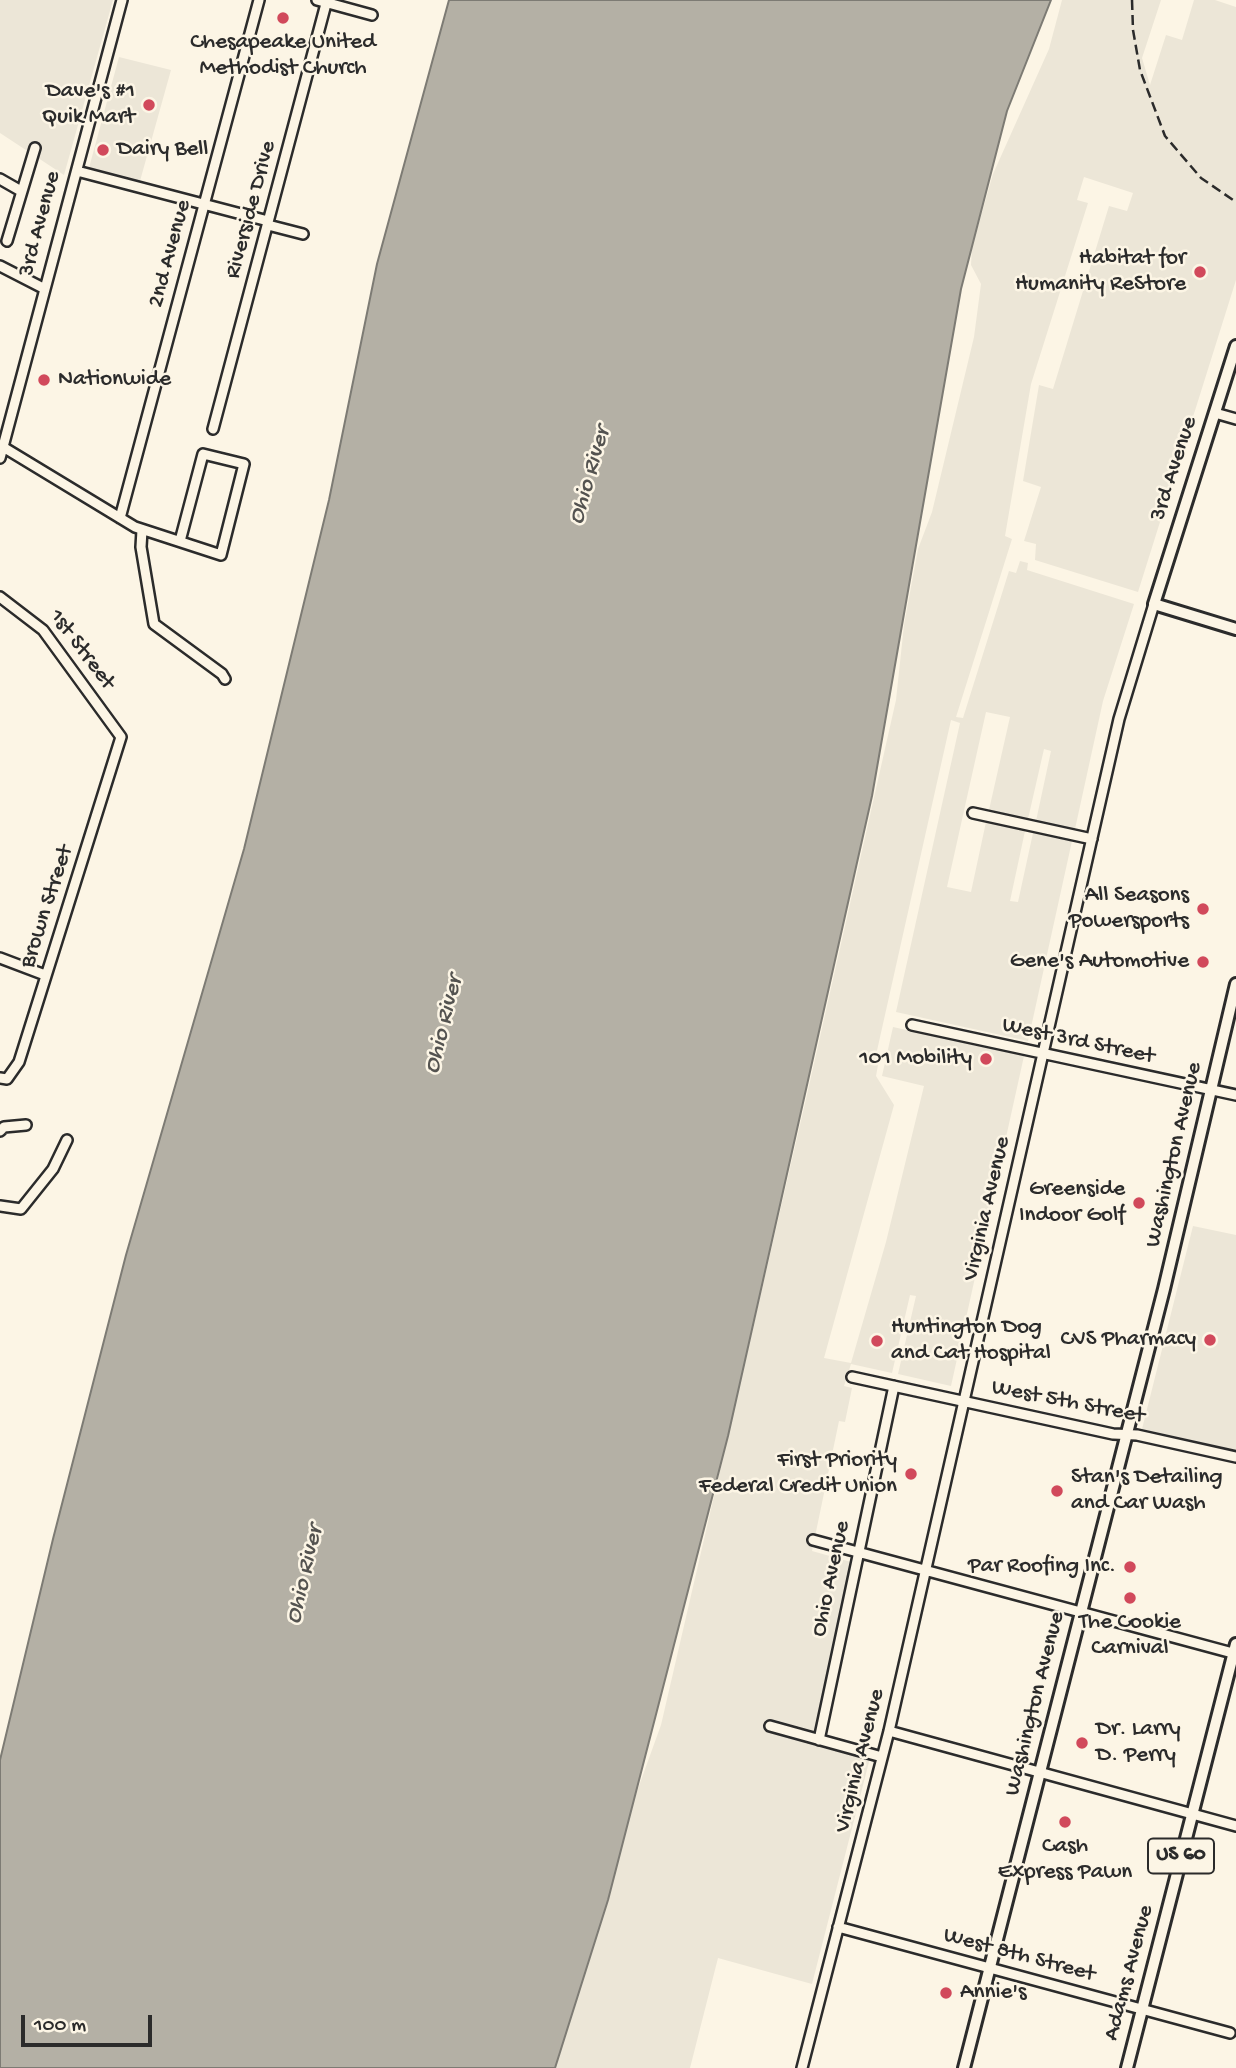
<!DOCTYPE html>
<html>
<head>
<meta charset="utf-8">
<style>
  body { margin:0 }
  #map { position:relative; width:1236px; height:2068px; overflow:hidden; background:#fcf5e5; font-family:"Gochi Hand",sans-serif }
  canvas { display:block }
  .scale { position:absolute; left:21px; top:2015px; width:131px; height:32px; box-sizing:border-box; border:4px solid #2b2b2b; border-top:0; padding-left:9px; font-size:21px; line-height:24px; white-space:nowrap; color:#2b2b2b; -webkit-text-stroke:5px #fcf5e5; paint-order:stroke }
</style>
</head>
<body>
<div id="map">
<canvas width="1236" height="2068"></canvas>
<div class="scale">100 m</div>
</div>
<script>
const context = document.querySelector('canvas').getContext('2d');
context.lineJoin = 'round';
function paint(path, color) { context.fillStyle = color; context.fill(path, 'evenodd'); }
const toPath = rows => new Path2D(rows.map(r => 'M' + r).join(''));
function strokePath(path, color, width, dash) { context.strokeStyle = color; context.lineWidth = width; context.lineCap = dash ? 'butt' : 'round'; context.setLineDash(dash || []); context.stroke(path); }
function label(font, color, halo, rows, align = 'center') {
  context.font = font + ' "Gochi Hand",sans-serif'; context.lineWidth = 5; context.setLineDash([]); context.textBaseline = 'middle'; context.strokeStyle = halo; context.fillStyle = color; for (const [text, x, y, turn = 0] of rows) {
    context.save(); context.translate(x, y); context.rotate((+turn || 0) * Math.PI / 180); context.textAlign = isNaN(turn) ? turn : align; if (halo) context.strokeText(text, 0, 0); context.fillText(text, 0, 0); context.restore();
  }
}
paint(toPath([
  [0,0,113,0,64,175,0,133],
  [1062,0,1161,0,1142,58,1150,85,1166,35,1182,40,1194,0,1215,0,1236,7,1236,280,1138,592,1035,560,1036,544,1024,541,1041,487,1023,481,1039,385,1053,389,1109,206,1127,211,1133,193,1084,177,1077,200,1088,203,1031,384,1005,536,1012,539,956,717,963,718,1009,571,1016,573,1020,561,1028,563,1027,570,1134,604,1103,701,1075,829,1036,821,1051,751,1044,749,1028,819,989,810,1010,717,986,712,947,887,971,892,986,822,1025,831,1010,901,1018,902,1033,833,1072,841,1028,1041,896,1012,960,723,951,720,874,1064,878,1065,876,1076,894,1105,824,1358,851,1363,886,1242,924,1086,882,1076,893,1027,1024,1056,951,1386,898,1374,916,1296,910,1295,892,1373,851,1364,844,1386,852,1388,845,1422,839,1421,812,1551,851,1562,815,1731,774,1720,772,1731,870,1758,812,1984,718,1958,690,2068,555,2068,608,1900,631,1808,661,1725,806,1099,896,700,904,625,918,549,932,512,974,337,981,284,971,265,972,247,993,174,1049,49],
  [119,57,171,70,140,181,89,168],
  [1193,1226,1236,1235,1236,1450,1142,1429]
]), '#ece6d7');
const water = toPath([
  [449,0,1051,0,1007,111,961,289,872,796,728,1436,608,1900,555,2068,0,2068,0,1760,53,1539,126,1255,244,849,329,500,377,264,449,0]
]);
paint(water, '#b4b0a5');
strokePath(water, '#7d7b74', 2);
const minor = toPath([
  [317,0,372,15],
  [77,171,268,221],
  [0,179,21,191],
  [268,225,303,234],
  [7,241,35,148],
  [0,266,45,289],
  [1215,413,1236,419],
  [213,429,327,0],
  [3,447,135,527,221,555,244,464,203,454,180,541],
  [0,458,122,0],
  [120,518,259,0],
  [142,530,141,547,154,624,222,674,225,679],
  [0,597,43,630,121,737,19,1062,7,1079,0,1078],
  [973,813,1092,839],
  [0,958,45,975],
  [912,1025,1236,1095],
  [0,1131,4,1127,26,1125],
  [0,1206,21,1209,53,1169,67,1140],
  [852,1377,1113,1434,1137,1435,1236,1457],
  [813,1540,1236,1654],
  [770,1726,882,1757],
  [889,1731,1236,1826],
  [819,1740,894,1386],
  [838,1927,1230,2033],
  [802,2068,889,1731,1119,719,1154,604]
]);
const major = toPath([
  [1236,346,1154,604,1236,629],
  [964,2068,1164,1289,1236,984],
  [1127,2068,1236,1644]
]);
strokePath(minor, '#2b2b2b', 14);
strokePath(major, '#2b2b2b', 16);
strokePath(minor, '#fcf5e5', 9);
strokePath(major, '#fcf5e5', 10);
strokePath(toPath([
  [1132,0,1133,30,1140,70,1165,136,1201,178,1236,202]
]), '#2b2b2b', 2.5, [10, 5]);
for (const [x, y, r, color] of [
  [283,18,7,"#d1495b"],
  [149,105,7,"#d1495b"],
  [103,150,7,"#d1495b"],
  [1200,272,7,"#d1495b"],
  [44,380,7,"#d1495b"],
  [1203,909,7,"#d1495b"],
  [1203,962,7,"#d1495b"],
  [986,1059,7,"#d1495b"],
  [1139,1203,7,"#d1495b"],
  [1210,1340,7,"#d1495b"],
  [877,1341,7,"#d1495b"],
  [911,1474,7,"#d1495b"],
  [1057,1491,7,"#d1495b"],
  [1130,1567,7,"#d1495b"],
  [1130,1598,7,"#d1495b"],
  [1082,1743,7,"#d1495b"],
  [1065,1822,7,"#d1495b"],
  [946,1993,7,"#d1495b"]
]) { const dot = new Path2D(); dot.arc(x, y, r, 0, 2 * Math.PI); context.fillStyle = color; context.fill(dot); strokePath(dot, '#fcf5e5', 2.5); }
for (const [x, y, w] of [
  [1181,1856,66]
]) { const box = new Path2D(); box.roundRect(x - w / 2, y - 17.5, w, 35, 5); context.fillStyle = '#fcf5e5'; context.fill(box); strokePath(box, '#2b2b2b', 2); }
label('bold 21px', '#2b2b2b', null, [
  ["US 60",1181,1856]
]);
label('23px', '#2b2b2b', '#fcf5e5', [
  ["Chesapeake United",283,43,"center"],
  ["Methodist Church",283,69,"center"],
  ["Dave's #1",135,92],
  ["Quik Mart",135,118],
  ["Dairy Bell",117,150,"left"],
  ["Habitat for",1186,259],
  ["Humanity ReStore",1186,285],
  ["Nationwide",58,380,"left"],
  ["All Seasons",1189,896],
  ["Powersports",1189,922],
  ["Gene's Automotive",1189,962],
  ["101 Mobility",972,1059],
  ["Greenside",1125,1190],
  ["Indoor Golf",1125,1216],
  ["Huntington Dog",891,1328,"left"],
  ["and Cat Hospital",891,1354,"left"],
  ["CVS Pharmacy",1196,1340],
  ["First Priority",897,1461],
  ["Federal Credit Union",897,1487],
  ["Stan's Detailing",1071,1478,"left"],
  ["and Car Wash",1071,1504,"left"],
  ["Par Roofing Inc.",1116,1567],
  ["The Cookie",1130,1623,"center"],
  ["Carnival",1130,1649,"center"],
  ["Dr. Larry",1096,1730,"left"],
  ["D. Perry",1096,1756,"left"],
  ["Cash",1065,1847,"center"],
  ["Express Pawn",1065,1873,"center"],
  ["Annie's",960,1993,"left"]
], 'right');
label('23px', '#2b2b2b', '#fcf5e5', [
  ["Riverside Drive",252,210,-75],
  ["3rd Avenue",41,224,-75],
  ["2nd Avenue",171,254,-75],
  ["3rd Avenue",1175,469,-72],
  ["1st Street",81,650,53],
  ["Brown Street",48,907,-72],
  ["West 3rd Street",1078,1042,12],
  ["Washington Avenue",1175,1155,-77],
  ["Virginia Avenue",988,1209,-77],
  ["West 5th Street",1068,1403,11],
  ["Ohio Avenue",832,1579,-78],
  ["Washington Avenue",1036,1704,-76],
  ["Virginia Avenue",861,1761,-76],
  ["West 8th Street",1019,1956,15],
  ["Adams Avenue",1130,1973,-75]
]);
label('italic 24px', '#545350', '#fcf5e5', [
  ["Ohio River",591,476,-74],
  ["Ohio River",445,1025,-76],
  ["Ohio River",306,1575,-77]
]);
</script>
</body>
</html>
